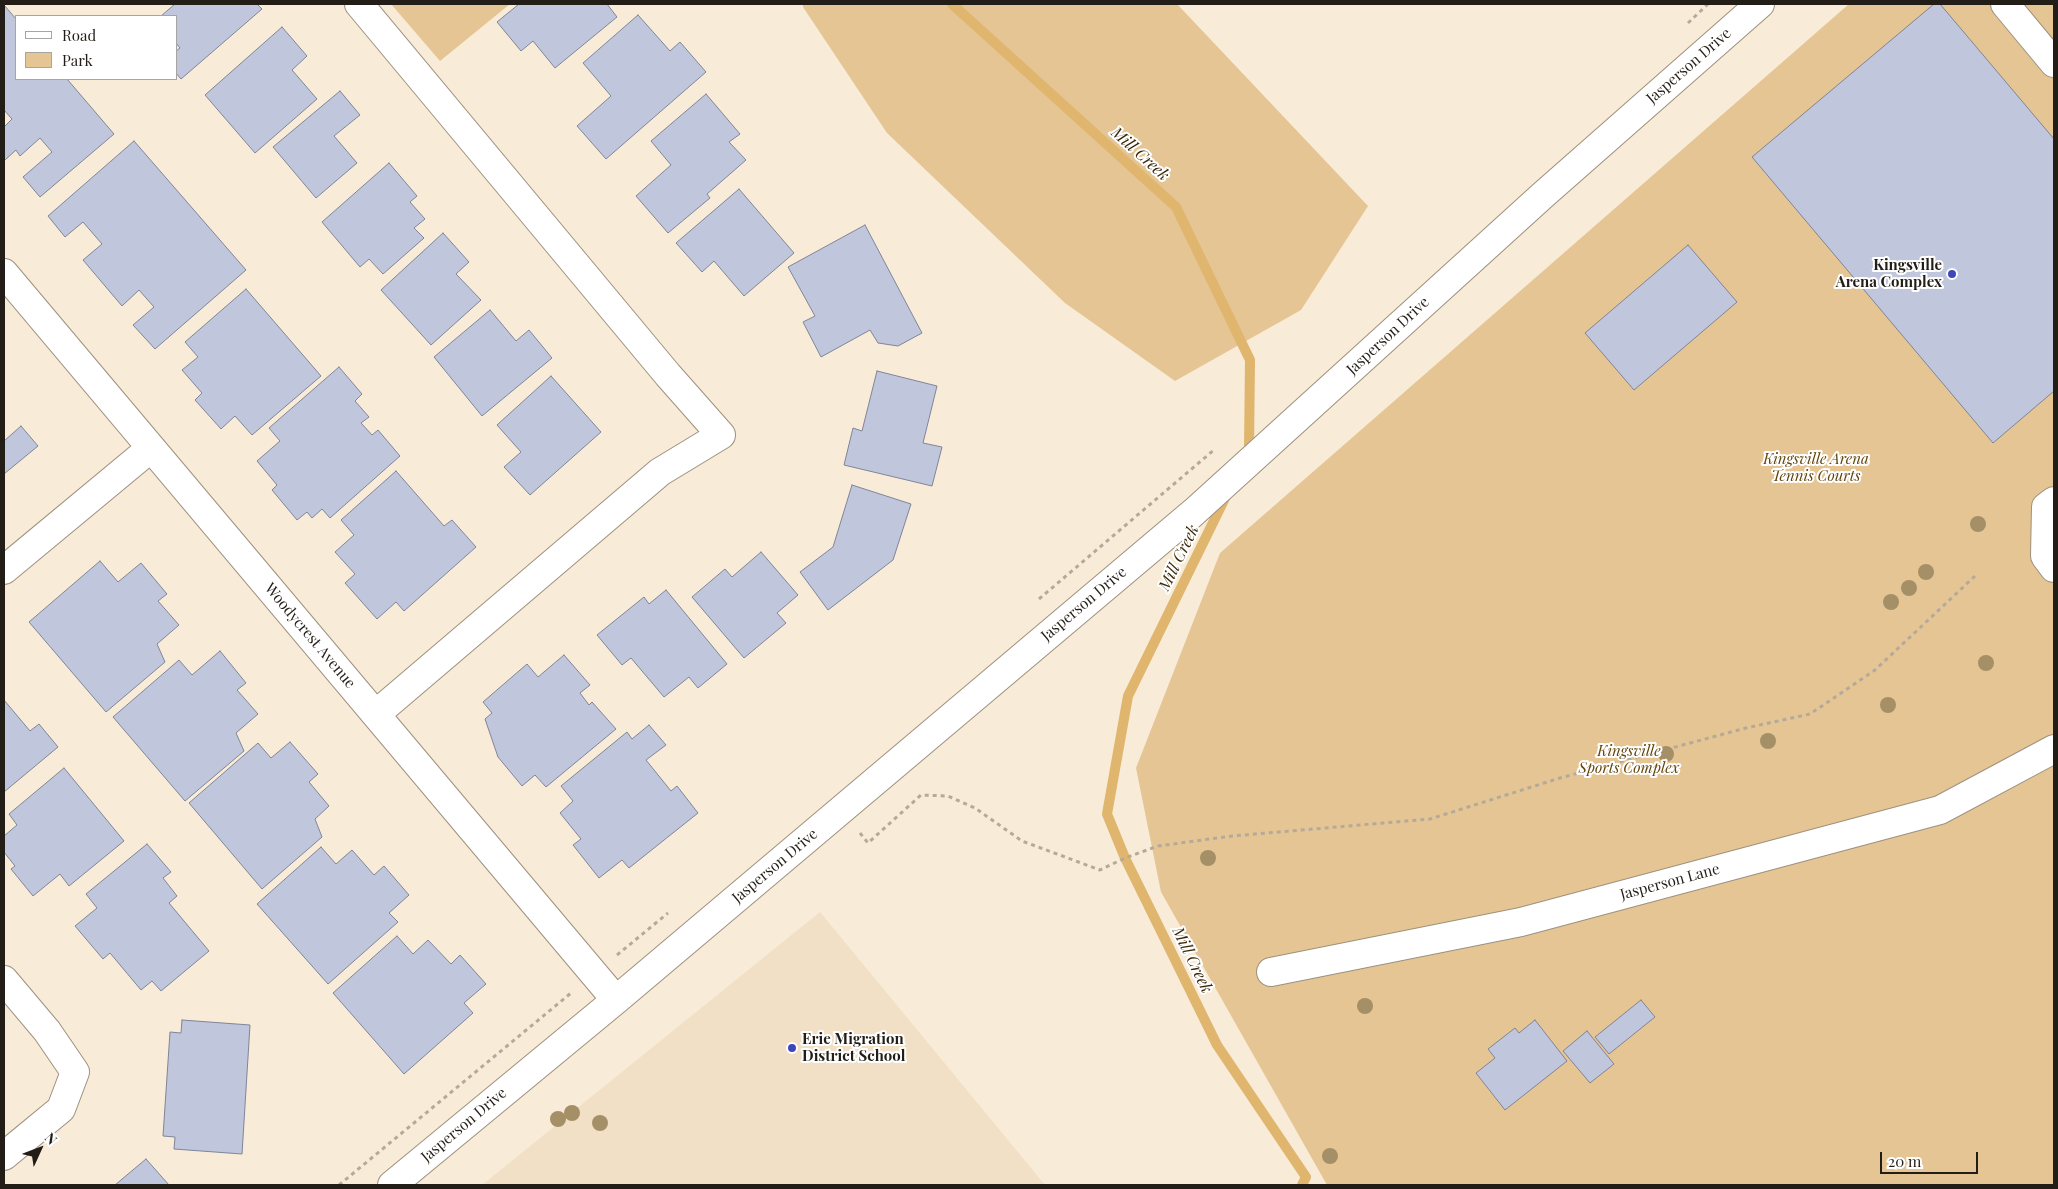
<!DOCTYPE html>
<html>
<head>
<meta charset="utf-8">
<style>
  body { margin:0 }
  #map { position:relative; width:2058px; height:1189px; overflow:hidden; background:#f8ebd7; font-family:"Playfair Display",serif }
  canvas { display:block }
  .frame { position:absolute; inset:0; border:5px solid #221d16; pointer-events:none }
  .legend { position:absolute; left:15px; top:15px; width:162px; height:65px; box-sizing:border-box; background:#fff; border:1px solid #a7a5a2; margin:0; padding:6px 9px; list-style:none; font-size:15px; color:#221d16 }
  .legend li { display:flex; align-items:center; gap:10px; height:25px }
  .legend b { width:25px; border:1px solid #a7a5a2 }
  .north { position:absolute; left:15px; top:1124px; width:50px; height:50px; -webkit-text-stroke:4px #fff; paint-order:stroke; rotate:47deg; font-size:14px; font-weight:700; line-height:20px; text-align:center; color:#221d16 }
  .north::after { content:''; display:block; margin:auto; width:18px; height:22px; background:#221d16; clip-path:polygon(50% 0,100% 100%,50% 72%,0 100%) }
  .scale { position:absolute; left:1880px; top:1152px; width:98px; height:22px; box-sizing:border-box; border:2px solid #221d16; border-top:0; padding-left:6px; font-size:15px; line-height:18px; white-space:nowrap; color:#221d16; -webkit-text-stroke:4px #fff; paint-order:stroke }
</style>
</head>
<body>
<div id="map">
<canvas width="2058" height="1189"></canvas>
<div class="frame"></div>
<ul class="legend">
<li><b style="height:6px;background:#fff"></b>Road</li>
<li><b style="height:14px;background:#e5c594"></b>Park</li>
</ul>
<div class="north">N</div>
<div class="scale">20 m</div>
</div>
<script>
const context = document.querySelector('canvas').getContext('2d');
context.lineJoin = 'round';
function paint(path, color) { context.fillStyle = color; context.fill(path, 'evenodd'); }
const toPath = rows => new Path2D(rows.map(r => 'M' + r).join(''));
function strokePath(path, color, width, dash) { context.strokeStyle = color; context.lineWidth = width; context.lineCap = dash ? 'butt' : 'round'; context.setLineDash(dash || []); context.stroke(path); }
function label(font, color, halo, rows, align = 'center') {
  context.font = font + ' "Playfair Display",serif'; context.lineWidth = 4; context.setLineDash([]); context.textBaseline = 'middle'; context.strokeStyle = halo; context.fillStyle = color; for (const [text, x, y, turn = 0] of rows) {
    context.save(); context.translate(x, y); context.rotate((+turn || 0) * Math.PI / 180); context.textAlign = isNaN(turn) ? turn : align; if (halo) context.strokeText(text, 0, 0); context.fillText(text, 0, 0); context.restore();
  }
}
paint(toPath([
  [820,912,1045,1185,482,1185]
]), '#f1e0c5');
paint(toPath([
  [391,4,510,4,440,61],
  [803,4,1177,4,1368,206,1301,310,1175,381,1065,303,887,133,803,7],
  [1849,4,2054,4,2054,1185,1327,1185,1161,892,1136,768,1220,553]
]), '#e5c594');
strokePath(toPath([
  [952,4,1176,207,1250,360,1249,449,1246,456],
  [1227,494,1128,696,1107,814,1125,858,1217,1045,1306,1177,1302,1185]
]), '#e0b56e', 10);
const building = toPath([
  [175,4,257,4,262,9,181,79,176,73,176,51,180,48,176,43,176,16,161,16,175,4],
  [519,4,607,4,617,17,555,68,533,41,521,51,497,22,519,4],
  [1934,4,1940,4,2054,139,2054,391,1993,443,1752,157,1934,4],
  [4,5,16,19,16,79,67,79,114,134,40,197,23,177,52,152,40,138,20,156,16,150,5,160,4,158,4,127,12,119,4,110,4,5],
  [638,15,670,51,680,42,706,72,606,159,577,126,611,96,583,63,638,15],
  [282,27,307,56,292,70,317,99,255,153,205,95,282,27],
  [340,91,360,115,334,136,357,163,316,198,273,147,340,91],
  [706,94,740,134,729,142,746,160,707,194,710,198,668,233,636,196,671,165,651,141,706,94],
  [134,141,246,270,155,349,133,325,154,307,139,290,122,306,83,260,102,244,83,222,65,237,48,216,134,141],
  [389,163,417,196,410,202,425,219,414,228,424,238,383,274,369,259,360,267,322,222,389,163],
  [739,189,794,253,744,296,714,261,702,272,676,243,739,189],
  [865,225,922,333,898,346,878,343,870,330,821,357,803,322,815,316,788,267,865,225],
  [443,233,469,262,456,274,481,300,431,345,381,290,443,233],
  [1688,245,1737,302,1634,390,1585,333,1688,245],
  [246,289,321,376,252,435,235,416,221,429,195,400,202,393,182,370,198,357,185,342,246,289],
  [490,310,516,341,529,330,552,358,482,416,434,357,490,310],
  [339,367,362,394,355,401,369,417,361,423,372,435,378,430,400,456,330,518,322,509,312,518,307,512,297,520,272,490,277,485,257,461,280,441,269,428,339,367],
  [877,371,937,386,923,443,942,447,932,486,844,465,853,428,862,431,877,371],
  [551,376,601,432,530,495,504,467,521,452,497,425,551,376],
  [21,426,38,446,4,474,4,441,21,426],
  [396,471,444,526,452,520,476,547,404,611,396,602,377,619,345,583,355,574,335,552,354,535,341,520,396,471],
  [852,485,911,504,893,560,828,610,800,572,833,547,852,485],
  [761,552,798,595,777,613,786,623,744,658,692,597,725,569,732,577,761,552],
  [100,561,118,582,141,563,167,594,158,601,179,625,157,644,165,662,106,712,29,622,100,561],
  [666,590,727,664,698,688,689,677,664,697,631,658,622,665,597,635,644,597,649,604,666,590],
  [220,651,246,683,237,690,258,714,236,733,244,751,185,801,113,717,179,660,192,675,220,651],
  [564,655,590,685,580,693,589,705,592,702,616,729,546,787,535,775,522,786,498,757,485,719,492,713,483,702,527,664,538,677,564,655],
  [4,700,30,731,39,724,58,747,4,792,4,700],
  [649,725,666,745,646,760,671,791,677,786,698,813,629,868,622,860,599,878,573,845,581,839,560,813,573,801,561,786,627,732,632,739,649,725],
  [290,742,318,774,309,782,329,806,315,819,322,837,262,889,189,803,258,743,271,758,290,742],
  [64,768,124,841,69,886,60,874,33,896,11,869,15,866,4,852,4,836,17,825,9,814,64,768],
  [147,844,171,872,163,878,177,896,169,903,209,951,161,991,152,981,141,990,110,953,103,959,75,926,97,908,86,894,147,844],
  [321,847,336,864,352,850,374,875,384,866,409,895,389,913,398,922,328,984,257,904,321,847],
  [397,936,413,954,428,940,451,964,460,955,486,984,464,1003,473,1013,404,1074,333,993,397,936],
  [1641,1000,1655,1017,1609,1054,1595,1037,1641,1000],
  [182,1020,250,1025,242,1154,174,1149,175,1137,163,1136,170,1032,181,1033,182,1020],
  [1535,1020,1567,1061,1505,1110,1476,1073,1495,1058,1488,1049,1515,1028,1519,1033,1535,1020],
  [1587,1031,1614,1064,1590,1083,1563,1051,1587,1031],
  [146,1159,169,1185,115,1185,146,1159]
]);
paint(building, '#c0c6db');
strokePath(building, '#7f8498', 1);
const minor = toPath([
  [359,4,668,375,721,435,660,472,376,714],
  [2005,4,2054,63],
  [4,273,616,1000],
  [2054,501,2046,507,2045,556,2054,568],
  [4,570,151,448],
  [1271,972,1521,922,1940,810,2054,749],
  [4,980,47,1031,75,1072,61,1109,4,1156],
  [392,1185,616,1000,1194,512,1543,195,1760,4]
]);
strokePath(minor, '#9d917f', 30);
strokePath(toPath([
  [1688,23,1708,4],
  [1039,599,1215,449],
  [860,833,868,843,921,795,948,796,975,808,1022,841,1100,870,1125,858,1158,846,1232,836,1430,819,1560,778,1746,728,1810,714,1875,670,1975,576],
  [617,955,668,913],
  [339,1185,571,993]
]), '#b5aa9a', 3, [4, 4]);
strokePath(minor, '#fff', 28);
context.fillStyle = '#a58f67';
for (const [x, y] of [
  [1978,524],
  [1926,572],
  [1909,588],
  [1891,602],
  [1986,663],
  [1888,705],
  [1768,741],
  [1666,754],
  [1208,858],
  [1365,1006],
  [572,1113],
  [558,1119],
  [600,1123],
  [1330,1156]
]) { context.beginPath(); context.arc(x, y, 8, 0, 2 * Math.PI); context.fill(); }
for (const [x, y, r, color] of [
  [1952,274,5,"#3d46ba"],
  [792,1048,5,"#3d46ba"]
]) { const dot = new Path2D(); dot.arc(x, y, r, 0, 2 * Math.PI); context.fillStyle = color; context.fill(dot); strokePath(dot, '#fff', 2); }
label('15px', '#221d16', '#fff', [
  ["Jasperson Drive",1689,66,-41],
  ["Jasperson Drive",1388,336,-43],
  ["Jasperson Drive",1084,604,-40],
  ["Woodycrest Avenue",310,636,50],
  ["Jasperson Drive",775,866,-40],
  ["Jasperson Lane",1670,882,-15],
  ["Jasperson Drive",464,1125,-40]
]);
label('bold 15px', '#221d16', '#fff', [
  ["Kingsville",1942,265],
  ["Arena Complex",1942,282],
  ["Erie Migration",802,1039,"left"],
  ["District School",802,1056,"left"]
], 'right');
label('italic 15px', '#61440b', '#fff', [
  ["Kingsville Arena",1816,459],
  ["Tennis Courts",1816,476],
  ["Kingsville",1629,751],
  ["Sports Complex",1629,768]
]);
label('italic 16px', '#3a2808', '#fff', [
  ["Mill Creek",1140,154,42],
  ["Mill Creek",1179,558,-64],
  ["Mill Creek",1192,960,64]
]);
</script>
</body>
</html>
